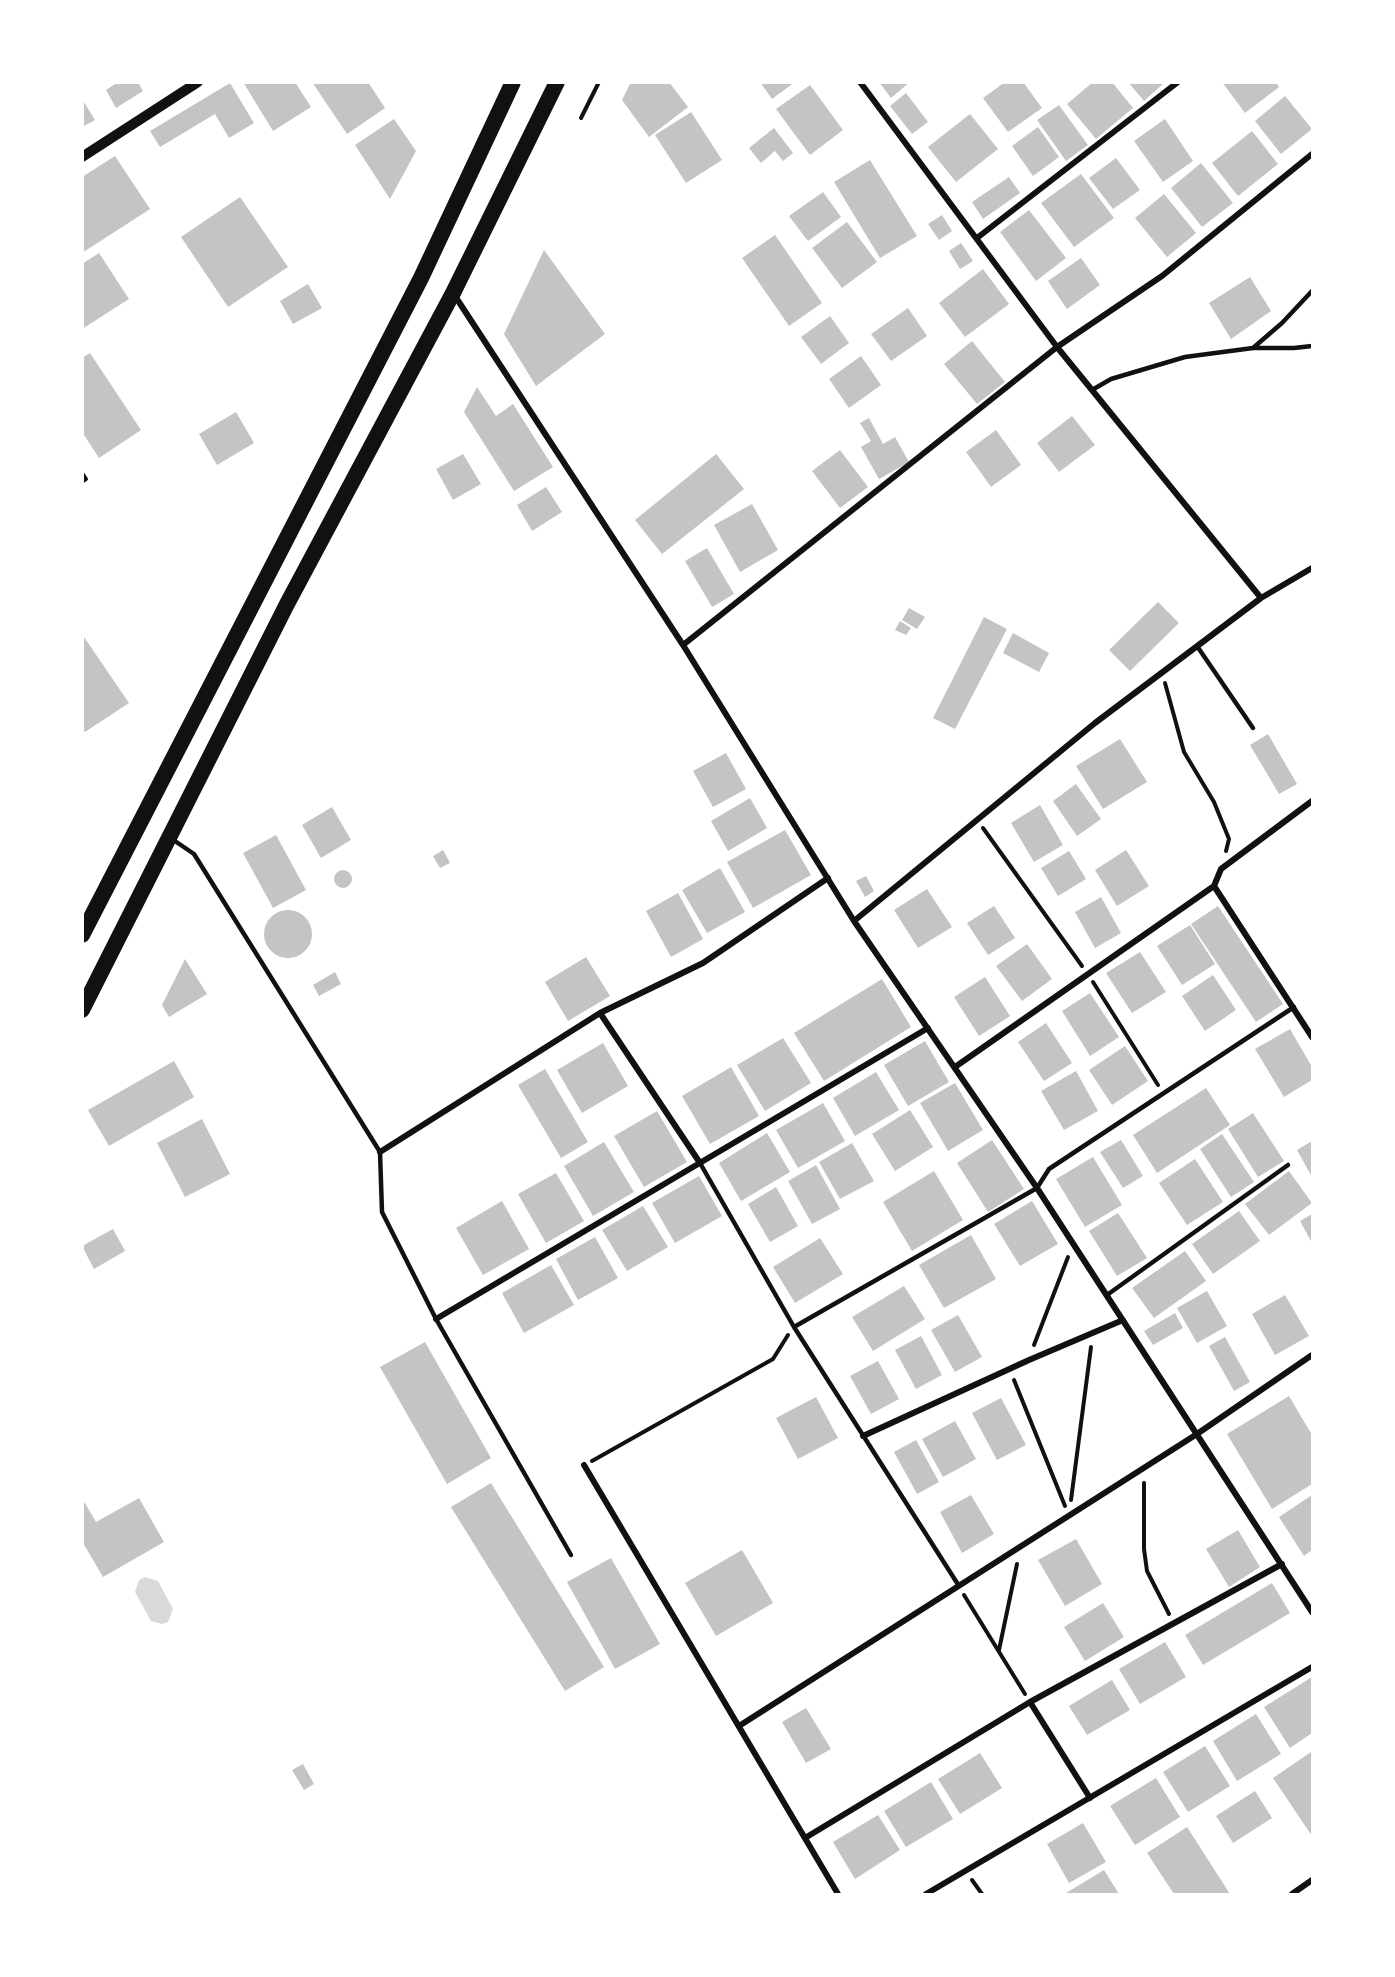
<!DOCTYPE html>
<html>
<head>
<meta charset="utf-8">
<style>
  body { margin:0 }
  #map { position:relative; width:1395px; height:1977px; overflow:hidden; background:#fff; font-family:"Nunito Sans",sans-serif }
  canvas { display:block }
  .frame { position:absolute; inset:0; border:84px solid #fff; pointer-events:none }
</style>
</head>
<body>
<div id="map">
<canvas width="1395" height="1977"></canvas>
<div class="frame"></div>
</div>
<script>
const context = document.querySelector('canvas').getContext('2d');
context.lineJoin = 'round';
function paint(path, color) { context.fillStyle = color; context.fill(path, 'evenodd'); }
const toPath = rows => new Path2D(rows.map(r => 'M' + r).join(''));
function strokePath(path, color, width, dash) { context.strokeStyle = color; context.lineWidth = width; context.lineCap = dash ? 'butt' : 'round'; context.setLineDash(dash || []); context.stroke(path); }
paint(toPath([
  [145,1577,158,1581,173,1609,168,1622,162,1624,151,1621,135,1592,139,1580]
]), '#d9d9d9');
paint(toPath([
  [118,82,138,82,143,91,116,108,106,90],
  [243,82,295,82,311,107,273,131],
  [312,82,368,82,385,108,347,134],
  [631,82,669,82,688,107,649,137,622,100],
  [760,82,795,82,772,99],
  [879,82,910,82,891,98],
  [1005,82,1023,82,1042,108,1008,132,983,98],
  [1093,82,1112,82,1133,108,1096,139,1067,104],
  [1128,82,1165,82,1144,101],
  [1222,82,1276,82,1279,87,1245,113],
  [230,83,254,123,229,138,215,114,160,147,150,131],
  [810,85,843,130,810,155,776,109],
  [906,93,928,122,912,134,890,106],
  [1285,96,1312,129,1281,154,1255,121],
  [82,99,95,120,82,127],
  [1059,105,1088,145,1066,161,1037,120],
  [691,112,722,160,686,183,655,135],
  [970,114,998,149,956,182,928,147],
  [394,119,416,151,390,199,355,145],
  [1165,119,1193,161,1163,182,1134,141],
  [1038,127,1059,157,1033,176,1012,146],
  [774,128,793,153,783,161,775,151,761,163,749,148],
  [1252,131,1278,164,1238,196,1212,163],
  [115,156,150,209,82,253,82,177],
  [1116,158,1140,190,1113,209,1089,178],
  [870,160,917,236,880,258,834,182],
  [1201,163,1233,203,1202,227,1171,188],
  [1081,174,1114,218,1074,247,1041,203],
  [1009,177,1020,193,983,219,972,202],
  [823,192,841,217,808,241,789,216],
  [1164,194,1196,233,1167,257,1135,218],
  [240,197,288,267,228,307,181,237],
  [1029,210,1066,258,1036,281,1000,232],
  [942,215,952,231,939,240,928,224],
  [847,222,877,262,842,288,812,248],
  [775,235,822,303,789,326,742,258],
  [961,243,973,261,960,269,949,251],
  [544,250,605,334,536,386,504,334],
  [99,253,129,299,82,329,82,264],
  [1081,258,1100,285,1067,309,1048,281],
  [983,269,1009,304,965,337,939,303],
  [1250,277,1271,311,1231,339,1209,303],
  [308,284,322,308,293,324,280,301],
  [908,308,927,336,891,361,871,334],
  [830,316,849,343,821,364,801,337],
  [972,341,1005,382,977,404,944,364],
  [90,353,141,430,99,458,82,432,82,358],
  [861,356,881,385,849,408,829,379],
  [477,387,496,416,513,404,553,467,514,491,464,412],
  [236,412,254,443,217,465,199,434],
  [1072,416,1095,445,1059,472,1037,443],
  [869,418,883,444,895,437,909,462,879,479,861,447,871,441,860,423],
  [996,430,1021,465,991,487,966,452],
  [840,450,868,487,840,508,812,471],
  [463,454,481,484,453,500,436,469],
  [716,454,744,489,662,554,635,520],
  [546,487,562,512,532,531,517,505],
  [752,504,778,550,740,572,714,525],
  [707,548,734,594,712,607,685,561],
  [1158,602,1179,623,1130,671,1109,650],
  [909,608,925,617,917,629,902,620],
  [984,617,1007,629,955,729,933,718],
  [900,621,911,628,906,635,895,630],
  [1013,633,1049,653,1039,672,1003,653],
  [82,634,129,703,85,732,82,728],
  [1268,734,1297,784,1279,794,1250,745],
  [1120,739,1147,782,1103,809,1076,766],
  [726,753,746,789,713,807,693,771],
  [1076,784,1101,819,1077,836,1053,801],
  [750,798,767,828,728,851,711,821],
  [1040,805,1063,845,1034,862,1011,823],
  [332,807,351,840,321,858,302,825],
  [785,830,811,875,753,908,727,862],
  [276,835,306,890,273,908,243,853],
  [443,850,450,863,440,868,433,856],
  [1126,850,1149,886,1117,906,1095,870],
  [1069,851,1086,879,1058,896,1041,868],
  [720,868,745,912,707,933,682,890],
  '334 879a9 9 0 1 1 18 0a9 9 0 1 1-18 0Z',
  [866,876,874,891,865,897,856,881],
  [927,889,952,927,918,948,894,910],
  [678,893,703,939,671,957,646,911],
  [1101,897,1121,933,1095,948,1075,912],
  [994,906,1015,938,988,955,967,923],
  [1218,906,1283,1004,1256,1022,1191,924],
  '264 934a24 24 0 1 1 48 0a24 24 0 1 1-48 0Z',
  [1190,925,1215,964,1182,985,1157,946],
  [1027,944,1052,979,1022,1001,996,966],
  [1140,952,1166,992,1132,1013,1106,973],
  [586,957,610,996,568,1021,545,982],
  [185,959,207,994,169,1017,162,1005],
  [335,972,341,984,319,996,313,985],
  [1213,975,1236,1010,1205,1031,1182,996],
  [985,977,1010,1016,979,1036,954,997],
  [882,979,911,1027,824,1081,794,1033],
  [1090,993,1119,1037,1090,1056,1062,1011],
  [1046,1023,1072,1063,1044,1081,1018,1042],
  [1290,1029,1312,1067,1312,1080,1284,1097,1255,1049],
  [783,1038,811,1083,765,1111,737,1065],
  [925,1041,949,1082,908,1106,884,1065],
  [603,1043,628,1086,582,1113,557,1070],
  [1125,1046,1148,1081,1112,1105,1089,1070],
  [174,1061,194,1097,109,1146,88,1110],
  [731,1067,759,1116,710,1144,682,1096],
  [545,1069,588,1142,561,1158,518,1085],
  [1076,1071,1098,1111,1064,1130,1041,1091],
  [876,1072,899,1110,855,1136,833,1098],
  [955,1083,983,1130,948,1151,920,1103],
  [1206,1088,1230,1125,1157,1173,1133,1135],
  [823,1103,845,1141,798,1168,776,1130],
  [910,1110,933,1147,895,1171,872,1134],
  [657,1111,687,1162,644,1187,614,1136],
  [1253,1113,1284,1161,1258,1177,1228,1129],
  [202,1119,230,1174,185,1197,157,1143],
  [767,1133,790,1172,741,1201,719,1163],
  [1222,1134,1254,1182,1231,1197,1200,1149],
  [992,1140,1024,1189,988,1212,957,1163],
  [1121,1140,1143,1176,1123,1188,1100,1152],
  [1312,1141,1312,1177,1297,1150],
  [604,1142,634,1192,593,1216,564,1166],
  [852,1143,874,1181,840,1199,819,1162],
  [1093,1157,1122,1205,1085,1227,1056,1179],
  [1195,1159,1223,1202,1187,1225,1159,1183],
  [816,1165,840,1209,812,1224,788,1181],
  [934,1171,963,1220,912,1251,883,1202],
  [1289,1171,1312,1203,1269,1235,1245,1204],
  [556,1173,584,1221,546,1243,518,1194],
  [699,1176,722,1216,675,1243,652,1203],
  [776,1187,798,1226,770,1242,748,1204],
  [502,1201,529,1249,483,1275,456,1228],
  [1032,1201,1058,1244,1020,1266,994,1224],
  [643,1206,668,1247,627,1271,602,1230],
  [1239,1211,1260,1241,1213,1274,1192,1244],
  [1118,1213,1147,1258,1117,1276,1089,1231],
  [1312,1214,1312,1243,1300,1221],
  [113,1229,125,1251,94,1269,82,1246],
  [971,1235,996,1279,944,1308,919,1265],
  [595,1237,618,1278,578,1300,556,1259],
  [820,1238,843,1274,795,1303,773,1267],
  [1185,1251,1206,1281,1154,1318,1132,1288],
  [551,1265,574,1305,524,1333,502,1293],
  [904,1286,925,1319,873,1351,852,1317],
  [1207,1291,1227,1326,1197,1343,1177,1308],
  [1285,1295,1309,1336,1275,1355,1252,1314],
  [1175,1313,1183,1328,1153,1345,1144,1331],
  [958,1315,982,1357,955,1372,931,1330],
  [921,1336,942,1375,916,1389,895,1350],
  [1225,1337,1250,1382,1234,1391,1209,1346],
  [425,1342,491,1458,447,1484,380,1367],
  [878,1361,899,1399,871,1414,850,1376],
  [1289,1396,1312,1435,1312,1484,1272,1509,1227,1434],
  [816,1397,838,1438,798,1459,776,1418],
  [1001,1398,1026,1445,997,1460,972,1413],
  [955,1421,976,1459,943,1477,922,1439],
  [916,1440,939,1482,917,1494,894,1452],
  [491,1483,604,1667,565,1691,451,1507],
  [971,1495,994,1534,962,1553,940,1512],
  [1312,1495,1312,1550,1304,1556,1279,1517],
  [82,1498,96,1522,139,1498,164,1542,103,1577,82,1541],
  [1238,1530,1260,1567,1229,1587,1206,1549],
  [1076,1539,1102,1584,1065,1606,1038,1560],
  [742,1550,773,1603,716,1636,685,1583],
  [611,1558,660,1644,615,1669,567,1582],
  [1272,1583,1290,1613,1203,1665,1185,1635],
  [1103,1603,1124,1637,1085,1661,1064,1627],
  [1165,1642,1186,1677,1140,1704,1119,1669],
  [1312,1677,1312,1733,1290,1748,1264,1707],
  [1112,1680,1130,1710,1087,1735,1069,1706],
  [806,1708,831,1749,806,1763,782,1722],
  [1256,1714,1281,1754,1237,1781,1213,1741],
  [1205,1746,1230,1786,1188,1812,1163,1772],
  [1311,1752,1312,1755,1312,1836,1273,1778],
  [980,1753,1002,1788,960,1814,938,1779],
  [303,1764,314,1784,304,1790,292,1770],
  [1156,1778,1180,1817,1135,1845,1110,1806],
  [931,1782,953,1819,906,1847,884,1811],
  [1255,1791,1272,1818,1233,1843,1216,1816],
  [878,1815,900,1850,855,1879,833,1842],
  [1083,1823,1106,1862,1069,1883,1047,1844],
  [1187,1827,1230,1894,1174,1894,1147,1853],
  [1104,1870,1119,1894,1067,1894,1066,1893]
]), '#c4c4c4');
strokePath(toPath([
  [581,118,599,82],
  [82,473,86,479,82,482],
  [1165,683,1184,752,1214,802,1229,839,1226,851],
  [983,828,1082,966],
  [1093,982,1158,1085],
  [1034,1345,1068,1257],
  [1014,1380,1065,1506],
  [592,1461,773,1359,788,1335],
  [1144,1483,1144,1549,1147,1571,1169,1614],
  [1071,1500,1091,1347],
  [964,1595,1025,1694],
  [999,1650,1017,1564],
  [972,1880,982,1894]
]), '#111', 4);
strokePath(toPath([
  [1253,348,1282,323,1312,291],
  [1092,390,1111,379,1185,357,1253,348,1294,348,1312,346],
  [1197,646,1253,728],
  [172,839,194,854,380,1152,382,1212,436,1319,571,1555],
  [700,1163,794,1327,959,1586],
  [1107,1295,1288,1165],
  [794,1327,1037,1188,1049,1169,1294,1007]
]), '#111', 4.5);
strokePath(toPath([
  [860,82,1057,347,1261,598],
  [977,238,1178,82],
  [455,296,683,645,854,921,1037,1188,1312,1612],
  [683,645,1057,347,1162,276,1312,154],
  [1214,886,1312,1037],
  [854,921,1095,723,1261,598,1312,568],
  [600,1013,700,1163],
  [955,1067,1214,886,1221,869,1312,801],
  [380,1152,600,1013,703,963,828,878],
  [436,1319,928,1028],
  [863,1436,1029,1360,1123,1320],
  [584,1465,838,1894],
  [1030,1702,1282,1564],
  [739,1726,1197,1434,1312,1355],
  [805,1838,1030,1702,1090,1798],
  [926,1894,1312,1667],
  [1292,1894,1312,1880]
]), '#111', 6);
strokePath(toPath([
  [82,157,198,82]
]), '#111', 10);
strokePath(toPath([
  [82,935,421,278,513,82],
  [82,1010,287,604,453,293,557,82]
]), '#111', 16);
</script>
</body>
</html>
